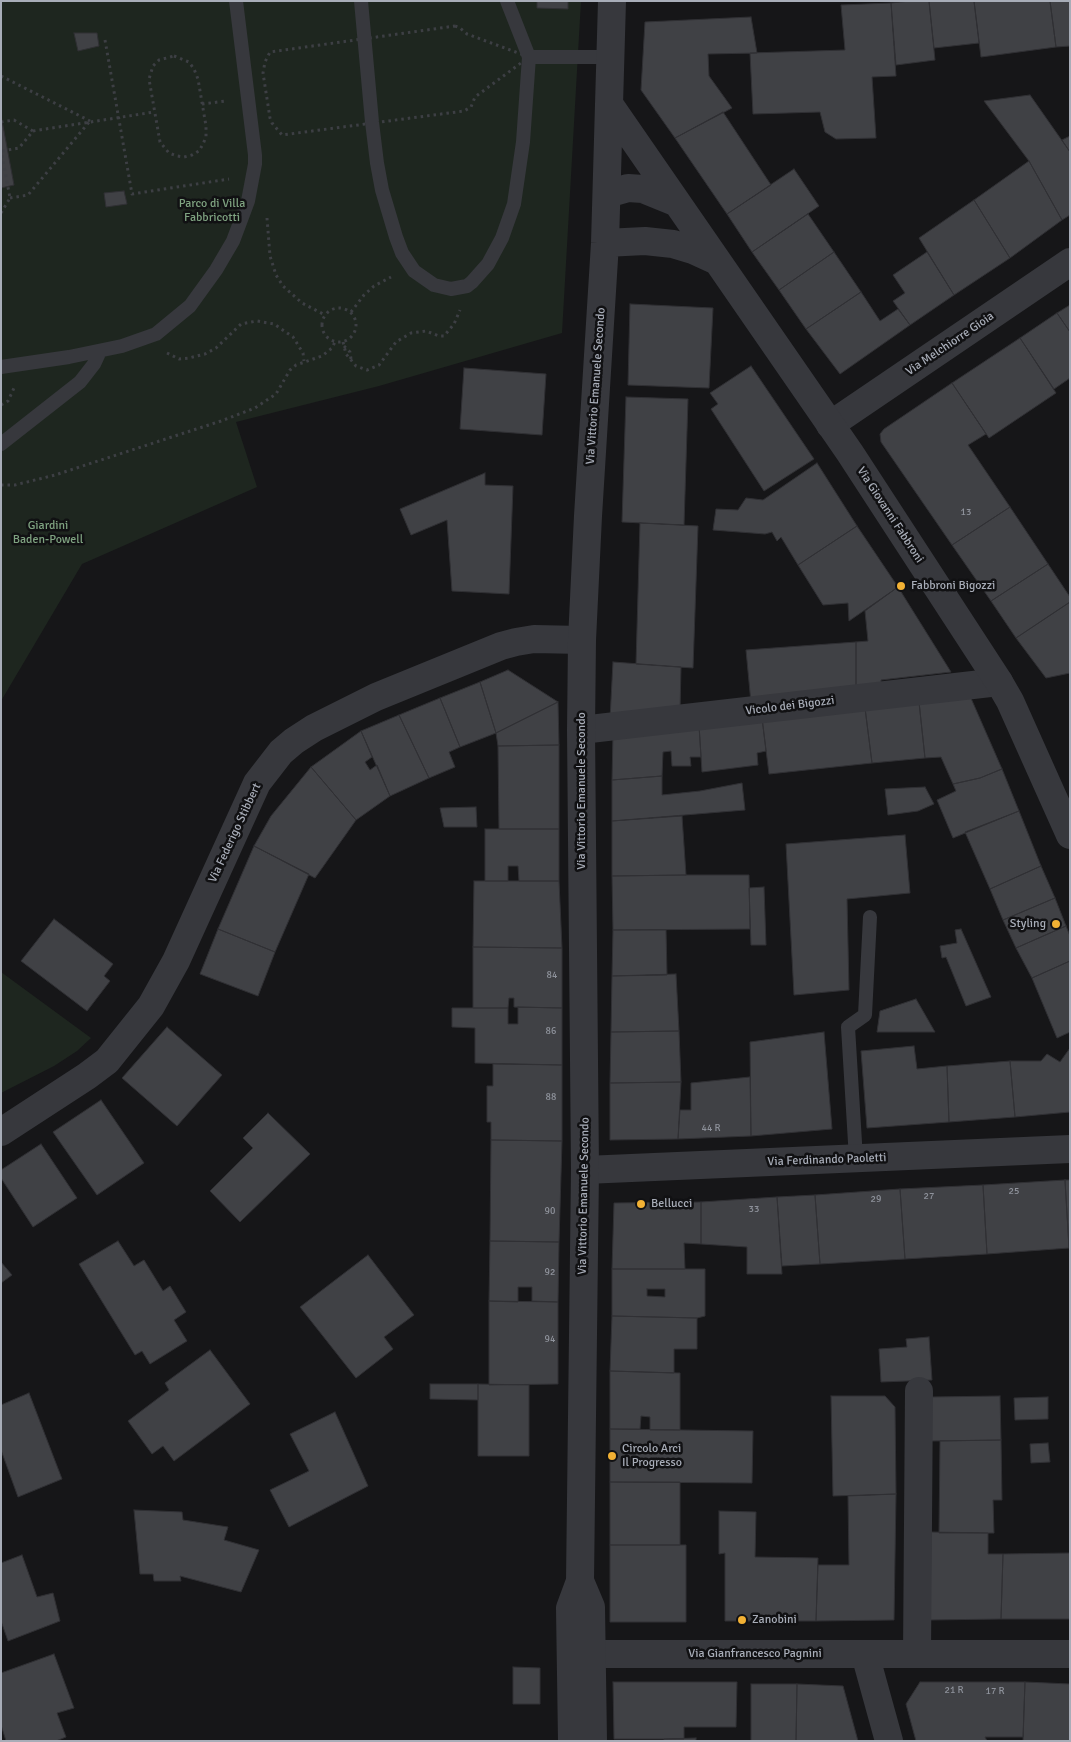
<!DOCTYPE html>
<html>
<head>
<meta charset="utf-8">
<style>
  body { margin:0 }
  #map { position:relative; width:1071px; height:1742px; overflow:hidden; background:#161618; font-family:Signika,sans-serif }
  canvas { display:block }
  .frame { position:absolute; inset:0; border:2px solid #a8adb8; pointer-events:none }
</style>
</head>
<body>
<div id="map">
<canvas width="1071" height="1742"></canvas>
<div class="frame"></div>
</div>
<script>
const context = document.querySelector('canvas').getContext('2d');
context.lineJoin = 'round';
function paint(path, color) { context.fillStyle = color; context.fill(path, 'evenodd'); }
const toPath = rows => new Path2D(rows.map(r => 'M' + r).join(''));
function strokePath(path, color, width, dash) { context.strokeStyle = color; context.lineWidth = width; context.lineCap = dash ? 'butt' : 'round'; context.setLineDash(dash || []); context.stroke(path); }
function label(font, color, halo, rows, align = 'center') {
  context.font = font + ' Signika,sans-serif'; context.lineWidth = 5; context.setLineDash([]); context.textBaseline = 'middle'; context.strokeStyle = halo; context.fillStyle = color; for (const [text, x, y, turn = 0] of rows) {
    context.save(); context.translate(x, y); context.rotate((+turn || 0) * Math.PI / 180); context.textAlign = isNaN(turn) ? turn : align; if (halo) context.strokeText(text, 0, 0); context.fillText(text, 0, 0); context.restore();
  }
}
paint(toPath([
  [1,1,581,1,562,333,379,386,236,422,257,487,82,564,1,701],
  [1,972,91,1038,77,1051,54,1066,1,1093]
]), '#1e261f');
const building = toPath([
  [537,1,568,1,568,9,537,8,537,1],
  [910,1,929,1,935,60,896,65,891,3,910,1],
  [929,1,974,1,979,43,934,48,929,1],
  [974,1,1050,1,1056,47,981,57,974,1],
  [1050,1,1070,1,1070,46,1056,47,1050,1],
  [891,3,896,76,872,77,876,138,836,139,825,132,820,112,753,114,750,53,845,50,841,5,891,3],
  [751,17,757,53,708,54,709,76,732,108,675,138,641,90,645,22,751,17],
  [74,33,97,33,99,46,78,51,74,33],
  [1030,95,1070,152,1070,215,1062,220,1029,161,984,101,1030,95],
  [723,112,771,185,727,214,675,138,723,112],
  [1,115,14,185,1,188,1,115],
  [1070,136,1070,152,1062,140,1070,136],
  [1029,161,1062,220,1010,258,974,200,1029,161],
  [794,169,819,206,752,252,727,214,794,169],
  [124,191,127,204,106,207,104,193,124,191],
  [974,200,1010,258,954,295,919,238,974,200],
  [808,214,834,252,779,290,752,252,808,214],
  [834,252,861,292,806,329,779,290,834,252],
  [927,252,954,295,910,325,893,301,905,293,893,275,927,252],
  [861,292,880,321,898,309,910,325,840,374,806,329,861,292],
  [630,304,713,308,709,388,628,385,630,304],
  [1070,305,1070,332,1057,313,1070,305],
  [1057,313,1070,332,1070,378,1054,389,1020,338,1057,313],
  [1020,338,1056,393,989,438,952,383,1020,338],
  [751,366,814,459,764,491,711,409,718,404,710,393,751,366],
  [464,368,546,374,542,435,460,429,464,368],
  [952,383,986,434,968,445,1010,507,952,545,881,442,880,434,884,429,952,383],
  [626,397,688,399,684,525,622,522,626,397],
  [817,463,857,526,798,565,781,537,777,541,772,532,765,534,713,530,716,509,738,510,746,498,763,500,817,463],
  [485,473,485,485,513,486,509,594,452,591,447,520,411,535,400,509,485,473],
  [1010,507,1048,564,991,601,952,545,1010,507],
  [640,523,698,526,693,668,636,664,640,523],
  [857,526,898,587,849,621,848,603,823,605,798,565,857,526],
  [1048,564,1070,597,1070,602,1016,638,991,601,1048,564],
  [898,587,951,672,881,680,881,687,856,689,856,642,868,641,865,611,898,587],
  [1070,602,1070,673,1046,678,1016,638,1070,602],
  [856,642,856,689,751,703,746,650,856,642],
  [613,662,681,667,680,711,610,719,613,662],
  [508,670,558,702,496,733,480,682,508,670],
  [480,682,496,733,460,747,440,698,480,682],
  [970,696,1002,769,980,778,953,784,941,757,925,758,919,702,970,696],
  [440,698,460,747,449,752,455,767,429,778,399,715,440,698],
  [558,702,559,745,498,746,496,733,558,702],
  [919,702,925,758,872,763,865,708,919,702],
  [865,708,872,763,769,774,762,718,865,708],
  [399,715,429,778,390,796,361,731,399,715],
  [762,718,766,751,757,753,758,765,702,772,699,725,762,718],
  [699,725,701,757,690,757,691,766,672,766,671,751,663,752,662,776,612,780,613,734,699,725],
  [361,731,372,757,365,762,370,770,377,765,390,796,356,820,311,767,361,731],
  [559,745,559,829,499,829,498,746,559,745],
  [311,767,356,820,315,878,254,846,271,816,311,767],
  [1002,769,1019,811,953,838,937,800,956,791,953,784,980,778,1002,769],
  [662,776,662,795,700,791,742,783,745,810,612,821,612,780,662,776],
  [925,787,934,804,918,811,888,815,885,789,925,787],
  [476,807,477,827,444,827,440,808,476,807],
  [1019,811,1041,866,990,889,965,832,1019,811],
  [682,816,686,875,612,876,612,821,682,816],
  [485,829,559,829,559,881,519,881,518,866,508,866,508,881,485,881,485,829],
  [905,835,910,893,847,899,849,990,794,995,786,844,905,835],
  [254,846,309,874,275,952,218,929,254,846],
  [1041,866,1055,898,1003,920,990,889,1041,866],
  [686,875,749,875,750,929,613,930,612,876,686,875],
  [474,881,559,881,562,948,473,947,474,881],
  [764,887,766,945,751,945,749,888,764,887],
  [1055,898,1066,926,1016,948,1003,920,1055,898],
  [54,919,113,964,104,976,110,981,87,1011,21,961,54,919],
  [1066,926,1070,936,1070,961,1032,978,1016,948,1066,926],
  [218,929,275,952,258,996,200,974,218,929],
  [961,929,991,997,966,1006,946,957,942,958,940,946,957,943,955,930,961,929],
  [613,930,666,930,667,975,612,976,613,930],
  [473,947,562,948,562,1008,514,1007,514,998,509,998,508,1008,473,1008,473,947],
  [1070,961,1070,1032,1057,1038,1032,978,1070,961],
  [676,974,679,1031,611,1032,612,976,676,974],
  [916,999,935,1032,877,1032,880,1011,916,999],
  [518,1007,562,1008,562,1065,475,1063,475,1028,452,1027,452,1008,508,1008,508,1024,518,1024,518,1007],
  [167,1027,222,1075,177,1126,122,1078,167,1027],
  [679,1031,681,1082,610,1083,611,1032,679,1031],
  [824,1032,832,1129,751,1136,750,1042,824,1032],
  [914,1046,917,1069,947,1066,949,1122,867,1128,861,1051,914,1046],
  [1070,1048,1070,1112,1015,1117,1010,1061,1041,1061,1047,1054,1060,1062,1070,1048],
  [1010,1061,1015,1117,949,1122,947,1066,1010,1061],
  [493,1064,562,1065,562,1141,491,1140,491,1122,487,1122,487,1086,493,1086,493,1064],
  [750,1077,751,1136,678,1139,680,1110,691,1110,691,1083,750,1077],
  [681,1082,678,1139,610,1140,610,1083,681,1082],
  [101,1100,144,1163,97,1195,53,1132,101,1100],
  [268,1113,310,1154,240,1222,210,1191,253,1148,243,1138,268,1113],
  [491,1140,562,1141,559,1242,490,1241,491,1140],
  [41,1144,77,1198,33,1227,1,1178,1,1170,41,1144],
  [1065,1180,1070,1180,1069,1248,1065,1180],
  [1065,1180,1069,1248,987,1254,983,1185,1065,1180],
  [983,1185,987,1254,905,1259,900,1189,983,1185],
  [900,1189,905,1259,820,1264,815,1195,900,1189],
  [815,1195,820,1264,782,1266,777,1197,815,1195],
  [777,1197,782,1274,747,1274,747,1247,701,1244,701,1202,777,1197],
  [701,1202,701,1244,684,1243,685,1269,612,1269,614,1203,701,1202],
  [118,1241,134,1266,144,1260,163,1291,170,1286,186,1312,174,1320,187,1341,150,1364,142,1351,135,1355,79,1264,118,1241],
  [490,1241,559,1242,558,1302,532,1301,532,1287,518,1287,518,1302,489,1301,490,1241],
  [368,1255,414,1315,384,1337,393,1349,356,1378,300,1307,368,1255],
  [1,1262,12,1275,1,1283,1,1262],
  [612,1269,705,1269,705,1316,697,1318,612,1316,612,1269],
  [647,1289,665,1289,665,1297,647,1296,647,1289],
  [489,1301,558,1302,558,1384,489,1385,489,1301],
  [612,1316,697,1318,697,1349,674,1349,674,1373,610,1371,612,1316],
  [929,1337,932,1380,881,1382,879,1349,907,1347,906,1339,929,1337],
  [210,1350,250,1404,174,1461,163,1446,152,1454,128,1421,169,1390,165,1383,210,1350],
  [610,1371,680,1373,680,1430,650,1430,650,1417,641,1416,640,1429,610,1429,610,1371],
  [430,1384,478,1384,478,1400,430,1399,430,1384],
  [478,1384,529,1385,529,1456,478,1456,478,1384],
  [29,1393,62,1479,18,1497,1,1450,1,1405,29,1393],
  [831,1396,885,1396,895,1407,896,1494,833,1496,831,1396],
  [1000,1396,1001,1440,931,1441,931,1397,1000,1396],
  [1048,1397,1048,1419,1015,1420,1014,1398,1048,1397],
  [335,1412,368,1486,289,1527,270,1490,309,1471,290,1434,335,1412],
  [610,1429,753,1431,752,1483,610,1482,610,1429],
  [1001,1440,1002,1500,993,1500,994,1533,939,1533,940,1441,1001,1440],
  [1048,1443,1050,1462,1031,1463,1030,1444,1048,1443],
  [610,1482,680,1482,680,1545,610,1545,610,1482],
  [896,1494,894,1620,816,1621,818,1565,849,1565,848,1496,896,1494],
  [134,1510,182,1512,183,1520,228,1527,224,1540,259,1550,241,1592,180,1576,181,1581,154,1581,153,1574,140,1574,134,1510],
  [719,1511,756,1512,755,1557,818,1558,816,1621,725,1621,725,1553,719,1554,719,1511],
  [931,1532,988,1533,988,1554,1003,1554,1001,1619,930,1620,931,1532],
  [610,1545,686,1545,686,1622,610,1622,610,1545],
  [1070,1553,1070,1619,1001,1619,1003,1554,1070,1553],
  [22,1555,37,1597,53,1593,60,1621,8,1641,1,1621,1,1563,22,1555],
  [54,1654,74,1708,57,1713,66,1737,56,1741,6,1741,1,1725,1,1673,54,1654],
  [513,1667,540,1668,540,1704,513,1704,513,1667],
  [613,1682,737,1682,736,1727,684,1727,684,1739,614,1739,613,1682],
  [920,1682,1025,1682,1023,1737,985,1737,987,1741,916,1741,906,1704,920,1682],
  [1025,1682,1070,1684,1070,1741,1023,1741,1025,1682],
  [751,1684,797,1684,796,1741,751,1741,751,1684],
  [797,1684,843,1686,858,1741,796,1741,797,1684],
  [696,1738,696,1741,664,1741,664,1739,696,1738]
]);
paint(building, '#404145');
strokePath(building, '#303034', 1);
strokePath(toPath([
  [455,26,460,28,467,34,529,57,475,97,471,107,464,111,282,135,272,123,270,118,263,73,265,62,270,52,455,26],
  [105,40,132,194,229,179],
  [174,56,189,62,194,69,198,79,206,126,206,137,203,144,199,151,192,155,184,157,177,156,169,153,160,142,149,79,153,66,159,60,174,56],
  [1,76,90,121],
  [202,104,226,101],
  [1,122,14,120,33,131,19,148,2,151],
  [33,131,154,112],
  [10,198,28,195,90,121],
  [1,213,10,198,1,150],
  [267,218,270,256,276,275,283,286,302,303,325,315],
  '322 325a17 17 0 1 1 34 0a17 17 0 1 1-34 0Z',
  [351,312,364,295,374,286,391,277],
  [343,342,346,354,356,366,367,370,379,365,396,342,411,333,426,331,439,336,444,336,454,324,460,310],
  [344,346,350,352,351,359],
  [167,353,179,359,189,358,205,354,216,348,241,324,257,321,274,324,293,337,303,353,304,361],
  [1,405,8,401,14,388],
  [1,485,15,485,55,475,221,421,255,408,276,394,290,370,296,365,322,356,332,348,335,342]
]), '#3d3f44', 3, [2.5, 4]);
strokePath(toPath([
  [361,1,372,122,377,163,382,190,396,237,402,253,414,271,434,285,451,289,467,286,472,282,488,264,502,238,514,204,523,142,529,57,507,1],
  [529,57,609,57],
  [1,367,69,357,122,346,156,334,190,306,216,270,233,241,248,201,255,164,255,155,236,1],
  [1,444,80,382,94,364,100,351],
  [856,1159,848,1027,865,1015,870,917]
]), '#37383d', 14);
strokePath(toPath([
  [830,425,1070,262],
  [581,730,999,682],
  [1,1132,87,1076,107,1061,151,1006,176,961,257,783,281,752,294,741,314,728,376,697,501,646,516,642,534,639,582,640],
  [585,1170,1070,1149],
  [593,1654,1070,1654],
  [865,1654,889,1741],
  [917,1654,919,1391]
]), '#37383d', 28);
strokePath(toPath([
  [609,104,850,453,999,682,1010,701,1070,835],
  [607,194,628,188,643,189,675,202],
  [605,243,645,241,673,244,693,250,717,261],
  [580,1581,591,1607,593,1741],
  [572,1741,570,1608,580,1581,585,1170,581,730,582,640,588,516,605,243,612,1]
]), '#37383d', 28);
for (const [x, y, r, color] of [
  [901,586,5,"#f2b134"],
  [1056,924,5,"#f2b134"],
  [641,1204,5,"#f2b134"],
  [612,1456,5,"#f2b134"],
  [742,1620,5,"#f2b134"]
]) { const dot = new Path2D(); dot.arc(x, y, r, 0, 2 * Math.PI); context.fillStyle = color; context.fill(dot); strokePath(dot, '#111113', 2); }
label('10px', '#8e929b', null, [
  ["13",966,512],
  ["84",552,975],
  ["86",551,1031],
  ["88",551,1097],
  ["44 R",711,1128],
  ["25",1014,1191],
  ["27",929,1196],
  ["29",876,1199],
  ["33",754,1209],
  ["90",550,1211],
  ["92",550,1272],
  ["94",550,1339],
  ["21 R",954,1690],
  ["17 R",995,1691]
]);
label('12px', '#7fa381', '#111113', [
  ["Parco di Villa",212,204],
  ["Fabbricotti",212,218],
  ["Giardini",48,526],
  ["Baden-Powell",48,540]
]);
label('12px', '#a8adb8', '#111113', [
  ["Via Melchiorre Gioia",950,344,-34],
  ["Via Vittorio Emanuele Secondo",596,386,-86],
  ["Via Giovanni Fabbroni",890,515,57],
  ["Vicolo dei Bigozzi",790,706,-7],
  ["Via Vittorio Emanuele Secondo",582,791,-90],
  ["Via Federigo Stibbert",235,833,-65],
  ["Via Ferdinando Paoletti",827,1160,-2],
  ["Via Vittorio Emanuele Secondo",584,1196,-89],
  ["Via Gianfrancesco Pagnini",755,1654]
]);
label('12px', '#a8adb8', '#111113', [
  ["Fabbroni Bigozzi",911,586],
  ["Styling",1046,924,"right"],
  ["Bellucci",651,1204],
  ["Circolo Arci",622,1449],
  ["Il Progresso",622,1463],
  ["Zanobini",752,1620]
], 'left');
</script>
</body>
</html>
